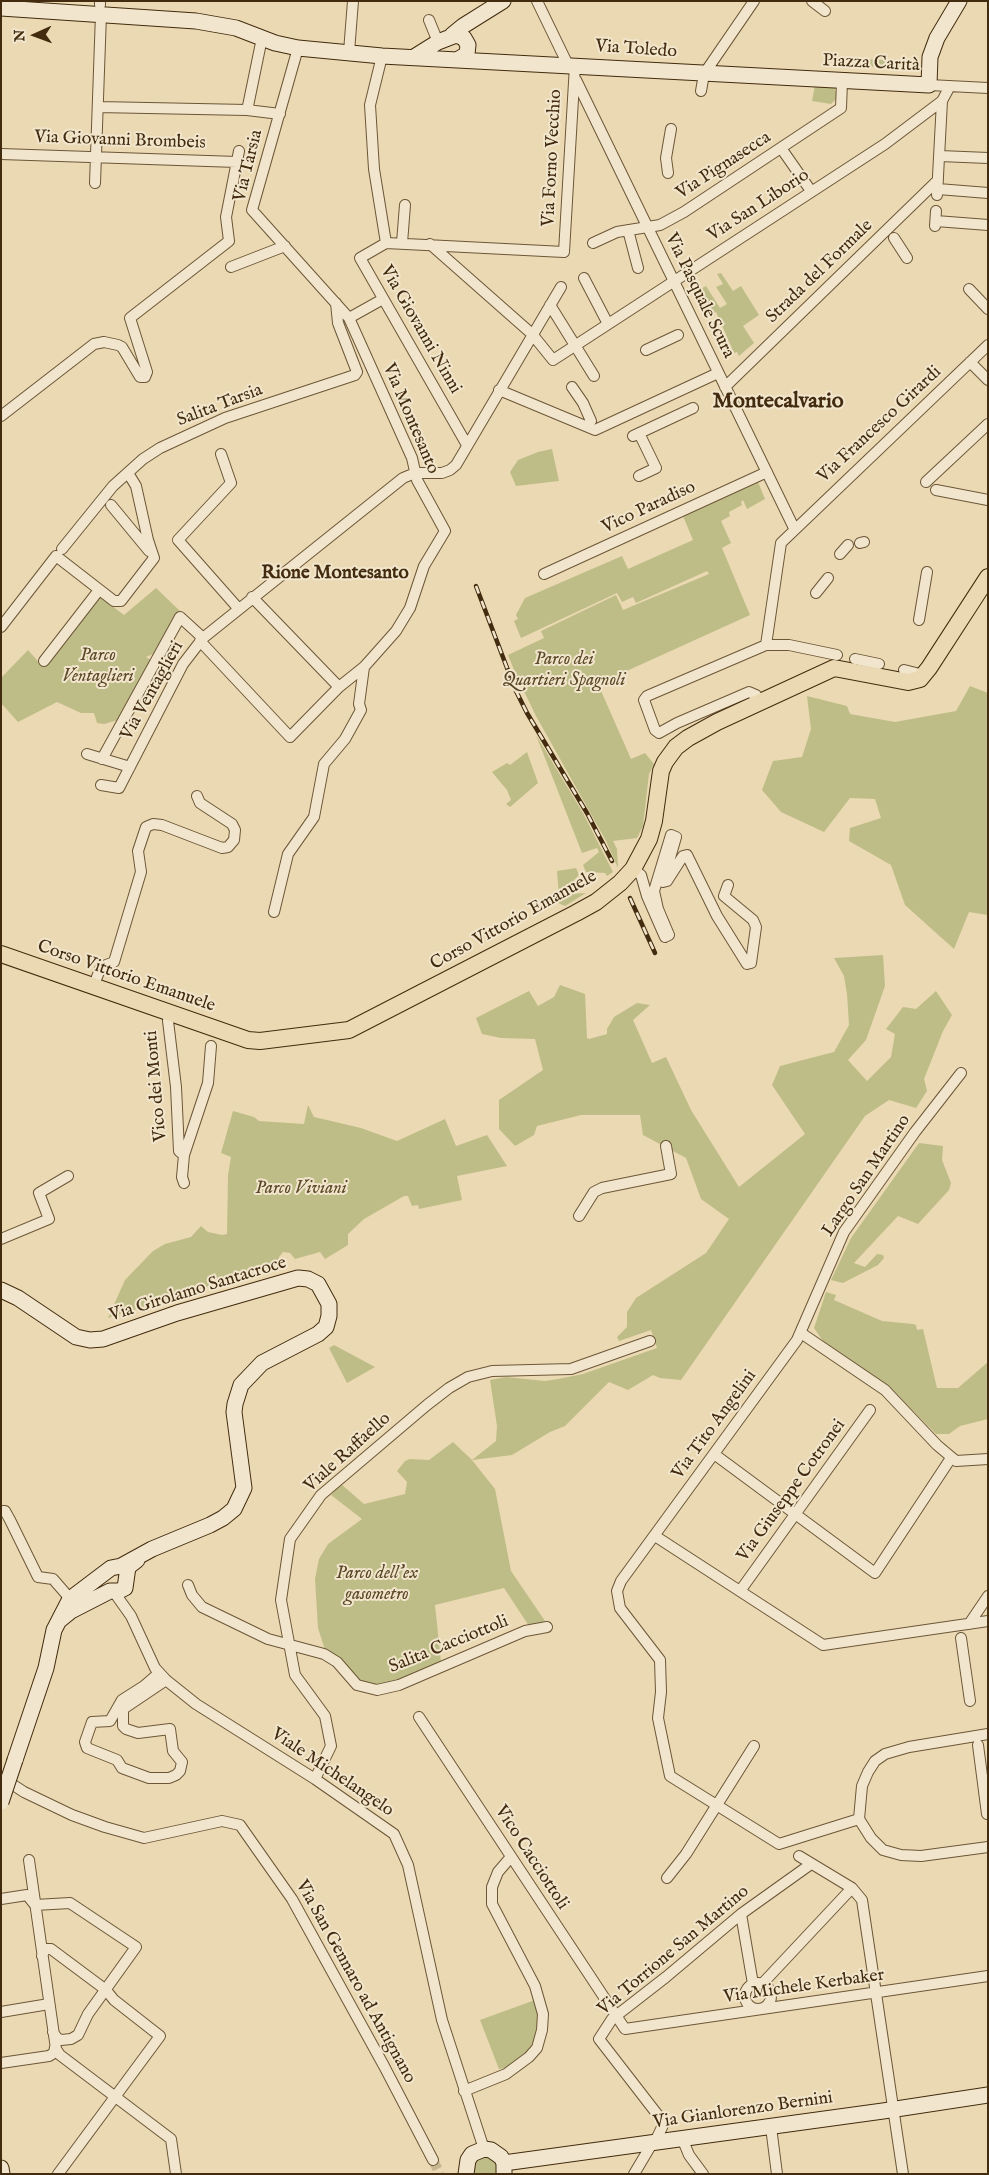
<!DOCTYPE html>
<html>
<head>
<meta charset="utf-8">
<style>
  body { margin:0 }
  #map { position:relative; width:989px; height:2175px; overflow:hidden; background:#ead9b2; font-family:"IM FELL English",serif }
  canvas { display:block }
  .frame { position:absolute; inset:0; border:2px solid #422b0e; pointer-events:none }
  .north { position:absolute; left:10px; top:10px; width:50px; height:50px; -webkit-text-stroke:4px #f1e6cd; paint-order:stroke; rotate:268deg; font-size:14px; font-weight:700; line-height:20px; text-align:center; color:#422b0e }
  .north::after { content:''; display:block; margin:auto; width:18px; height:22px; background:#422b0e; clip-path:polygon(50% 0,100% 100%,50% 72%,0 100%) }
</style>
</head>
<body>
<div id="map">
<canvas width="989" height="2175"></canvas>
<div class="frame"></div>
<div class="north">N</div>
</div>
<script>
const context = document.querySelector('canvas').getContext('2d');
context.lineJoin = 'round';
function paint(path, color) { context.fillStyle = color; context.fill(path, 'evenodd'); }
const toPath = rows => new Path2D(rows.map(r => 'M' + r).join(''));
function strokePath(path, color, width, dash) { context.strokeStyle = color; context.lineWidth = width; context.lineCap = dash ? 'butt' : 'round'; context.setLineDash(dash || []); context.stroke(path); }
function label(font, color, halo, rows, align = 'center') {
  context.font = font + ' "IM FELL English",serif'; context.lineWidth = 4; context.setLineDash([]); context.textBaseline = 'middle'; context.strokeStyle = halo; context.fillStyle = color; for (const [text, x, y, turn = 0] of rows) {
    context.save(); context.translate(x, y); context.rotate((+turn || 0) * Math.PI / 180); context.textAlign = isNaN(turn) ? turn : align; if (halo) context.strokeText(text, 0, 0); context.fillText(text, 0, 0); context.restore();
  }
}
paint(toPath([
  [864,59,900,61,899,68,863,66],
  [815,85,834,87,838,97,831,104,812,101],
  [721,273,733,291,741,286,759,315,743,326,754,343,739,356,737,352,734,353,716,312,709,316,694,293,706,286,720,308,727,304,716,287,723,284,717,274],
  [552,449,559,481,516,486,510,472,518,460,538,452],
  [758,482,765,499,747,509,743,500,741,502,742,505,729,512,730,516,721,521,731,543,722,548,750,615,598,684,631,759,645,753,654,764,649,774,643,826,637,838,613,841,617,849,618,868,606,841,536,716,517,677,508,655,544,638,541,631,616,595,623,610,709,574,707,571,636,603,633,597,622,602,617,593,521,638,514,621,518,619,516,615,525,598,622,556,628,569,693,540,683,516],
  [156,588,180,611,168,627,155,653,146,657,151,660,118,720,104,724,97,723,94,713,81,713,57,702,18,722,1,703,1,678,28,650,43,667,99,596,124,615],
  [970,686,988,693,988,915,969,912,954,949,905,905,891,865,849,841,850,828,881,818,875,799,850,798,824,832,781,812,762,790,773,761,802,757,811,729,807,696,847,706,850,714,895,722,956,711],
  [536,735,583,813,613,872,607,876,605,873,586,872,583,865,599,852,597,848,582,853],
  [527,752,538,783,510,807,506,804,511,800,507,790,492,772,507,763,510,765],
  [576,868,579,875,565,889,569,894,586,893,565,906,554,901,559,896,557,871],
  [883,955,885,986,866,1040,848,1060,867,1081,891,1057,895,1034,886,1029,903,1007,916,1009,936,991,952,1015,943,1031,924,1079,927,1091,916,1108,889,1100,865,1116,681,1380,660,1378,653,1375,628,1390,609,1382,565,1426,550,1432,512,1455,472,1460,495,1489,511,1571,545,1621,529,1626,504,1588,435,1605,441,1662,397,1680,374,1686,359,1682,325,1650,318,1628,315,1579,319,1559,328,1544,362,1519,331,1495,341,1484,364,1504,405,1494,407,1482,397,1471,405,1461,410,1459,429,1460,453,1442,472,1460,496,1441,497,1426,490,1380,506,1377,545,1381,558,1379,583,1374,657,1348,651,1330,619,1341,617,1337,627,1327,627,1312,636,1298,706,1253,729,1219,701,1199,686,1158,643,1135,640,1115,581,1115,537,1126,534,1135,515,1146,499,1129,499,1100,543,1070,535,1039,501,1038,482,1034,476,1018,529,991,538,1006,554,997,560,985,585,994,587,1038,589,1039,607,1034,607,1029,614,1017,637,1003,650,1005,633,1020,652,1063,666,1057,691,1110,739,1187,805,1134,772,1085,780,1066,834,1052,849,1025,847,994,844,976,834,958],
  [308,1105,314,1117,361,1128,397,1141,445,1119,456,1146,487,1135,507,1166,457,1176,462,1200,419,1209,418,1205,412,1206,408,1196,404,1196,364,1219,348,1234,348,1245,325,1259,320,1252,295,1259,290,1253,283,1252,279,1257,279,1264,108,1318,125,1280,153,1251,165,1244,191,1237,201,1226,208,1232,222,1235,227,1234,228,1175,231,1157,221,1153,233,1111,254,1117,259,1121,304,1124],
  [919,1143,943,1146,942,1160,951,1183,949,1190,918,1224,898,1216,854,1263,865,1267,877,1254,883,1255,884,1258,878,1265,843,1283,831,1280,851,1238],
  [826,1292,836,1295,834,1300,882,1321,913,1324,916,1325,917,1330,923,1329,937,1388,958,1388,988,1362,988,1419,960,1426,949,1434,936,1434,895,1393,825,1344,814,1328],
  [334,1345,375,1367,347,1383,329,1348],
  [535,2000,538,2022,533,2047,505,2068,499,2069,480,2020],
  [475,2156,496,2157,500,2174,470,2174]
]), '#bfbd87');
strokePath(toPath([
  [433,2160,440,2174]
]), '#c8b691', 10, [10, 5]);
const street = toPath([
  [537,1,568,65],
  [812,1,825,11],
  [100,5,100,1],
  [429,20,438,42],
  [349,52,353,1],
  [382,56,370,105,374,169,386,243],
  [576,80,794,528],
  [929,85,988,88],
  [701,91,704,74,754,1],
  [248,106,262,38],
  [98,107,247,110,280,114],
  [781,148,811,191],
  [1,154,237,162],
  [940,156,988,158],
  [668,173,666,158,671,129],
  [95,183,101,14],
  [938,189,988,193],
  [937,195,942,101],
  [936,221,988,225],
  [935,226,936,211],
  [628,230,638,268],
  [894,238,907,258],
  [402,243,405,205],
  [593,243,617,232,660,225,684,212,841,108,842,82],
  [430,244,532,334,553,360,885,144,942,101,950,86],
  [231,267,285,246],
  [584,278,608,324],
  [969,289,988,309],
  [550,305,594,376],
  [349,318,383,299],
  [646,350,678,335],
  [970,362,988,380],
  [572,387,583,403,591,421],
  [725,387,938,180],
  [499,390,595,430,718,373],
  [1,416,94,344,104,342,118,345,122,347,140,377,145,377,147,372,130,318,229,241,226,217,239,151],
  [639,433,656,468,639,476],
  [633,436,693,408],
  [467,445,360,258,386,243,564,252,575,65],
  [221,454,231,483,178,540,238,608],
  [926,482,988,424],
  [936,490,988,500],
  [111,505,149,551],
  [860,543,864,542],
  [62,549,113,486,143,459,160,448,225,418,355,375,357,372,338,323,336,303],
  [840,554,848,545],
  [544,574,767,472],
  [816,593,828,578],
  [252,597,339,687],
  [919,620,927,572],
  [1,627,56,556,114,601,121,601,154,558,148,540,136,486,128,473],
  [200,641,290,737,339,687,364,667,396,631,410,608,424,566,445,531,417,480,412,458,349,318,252,210,298,48],
  [766,645,781,543,988,345],
  [855,659,879,664],
  [44,661,99,590],
  [904,670,916,673],
  [760,702,756,695,749,692,677,723,659,733,655,730,644,700,647,696,766,645,789,645,837,655],
  [87,754,130,767],
  [102,759,180,617,203,638],
  [101,785,119,788,183,664,203,638,403,478,415,473,442,473,450,470,456,465,561,287],
  [633,869,641,875,647,896,665,937,669,935,658,909,654,891,671,835,676,837,663,882,667,881,683,856,687,855,717,916,747,964,751,963,756,927,753,920,724,896,728,885],
  [274,912,288,854,314,817,324,764,345,739,361,710,359,704,364,667],
  [93,987,101,967,114,962,141,872,138,851,146,827,153,824,162,825,222,848,228,847,234,840,235,830,232,824,200,803,197,796],
  [170,1013,168,1021,176,1087,179,1151,184,1155],
  [184,1183,182,1177,184,1155,208,1083,211,1046],
  [579,1216,594,1192,602,1188,671,1174,666,1146],
  [1,1239,49,1219,39,1193,68,1176],
  [801,1333,885,1390,937,1445,956,1461,988,1459],
  [714,1454,875,1573,951,1458],
  [1,1511,5,1511,10,1520,38,1577,53,1579,73,1602],
  [655,1536,823,1645,988,1621],
  [188,1585,192,1595,202,1607,268,1639,324,1654,337,1662,357,1685,377,1690,399,1685,525,1631,547,1627],
  [740,1591,870,1410],
  [114,1592,131,1616,155,1668,166,1680,196,1704,315,1779,394,1834,408,1865,442,2020,484,2149],
  [969,1624,988,1596],
  [961,1638,970,1701],
  [159,1673,144,1686,122,1700,110,1721,92,1722,85,1742,87,1748,117,1760,122,1768,149,1778,169,1778,176,1775,180,1771,182,1762,173,1751,170,1729,138,1733,126,1729,123,1726,123,1709,166,1680],
  [419,1717,625,2029,988,1976],
  [988,1734,909,1747,885,1754,875,1761,868,1772,862,1786,859,1819,871,1838,883,1850,901,1855,921,1856,988,1847],
  [978,1745,987,1814],
  [1,1777,24,1792,72,1815,105,1827,144,1838,222,1821,240,1825,292,1899,384,2066,433,2160],
  [315,1779,331,1746,325,1716,295,1675,281,1600,290,1539,321,1495,427,1405,449,1388,468,1377,492,1371,571,1369,650,1341],
  [859,1819,779,1844,670,1776,658,1718,661,1692,660,1660,620,1608,617,1591,621,1581,797,1340,844,1232,915,1132,961,1073],
  [799,1856,852,1888,862,1900,903,2174],
  [29,1860,56,2049,60,2055,171,2139,176,2174],
  [667,1878,686,1854,754,1746],
  [1,1899,27,1895,35,1905,70,1903,136,1947,88,2014,78,2035,71,2039,61,2040,57,2038,53,2032],
  [741,1914,753,1984],
  [42,1956,45,1949,51,1949,106,1990,114,2000,160,2036,58,2174],
  '745 1996a13 13 0 1 1 26 0a13 13 0 1 1-26 0Z',
  [762,1984,852,1888],
  [1,2012,49,2004],
  [1,2063,49,2056,54,2053,55,2047],
  [464,2091,506,2074,529,2057,537,2048,542,2030,543,2014,535,1986,492,1904,492,1887,498,1872,510,1858],
  [771,2127,777,2174],
  [682,2138,689,2155,703,2174],
  [655,2142,664,2123,599,2039,612,2019,666,1977,741,1914,811,1864],
  [634,2174,653,2142]
]);
const secondary = toPath([
  [1,8,196,21,236,28,275,43,298,48,382,56,929,85,930,57,937,38,959,1],
  [452,35,463,26,503,1],
  [414,57,438,42,456,35,464,38,468,45,467,54,457,60],
  [1,1290,18,1298,76,1337,90,1340,103,1339,177,1313,298,1278,308,1279,318,1284,329,1304,329,1316,326,1327,318,1334,262,1363,241,1385,235,1404,234,1412,244,1488,234,1509,223,1518,210,1525,152,1549,121,1566,111,1568,70,1599,54,1630,46,1668,15,1760],
  [60,1620,71,1611,110,1591,119,1591,125,1588,128,1567,137,1560],
  [504,2163,883,2111,988,2095],
  [1,2168,2,2174],
  [466,2174,468,2160,472,2154,484,2149,491,2150,501,2157,504,2163,504,2174]
]);
const primary = toPath([
  [1,954,248,1040,260,1041,349,1030,576,913,596,902,620,883,633,869,649,839,654,821,661,771,665,762,676,747,688,738,717,722,834,668,908,682,920,679,929,668,988,577]
]);
strokePath(street, '#6c5637', 12);
strokePath(secondary, '#422b0e', 17);
strokePath(primary, '#422b0e', 18);
strokePath(street, '#f1e6cd', 10);
strokePath(secondary, '#f1e6cd', 15);
strokePath(primary, '#ead9b2', 16);
const rail = toPath([
  [476,586,515,689,527,713,587,813,612,861],
  [630,898,655,953]
]);
strokePath(rail, '#422b0e', 4.5);
strokePath(rail, '#f1e6cd', 2.5, [8]);
const secondaryBridge = toPath([
  [1,1802,15,1760]
]);
strokePath(secondaryBridge, '#422b0e', 17, []);
strokePath(secondaryBridge, '#f1e6cd', 15);
label('18px', '#422b0e', '#f1e6cd', [
  ["Via Toledo",636,50,4],
  ["Piazza Carità",871,64,3],
  ["Via Giovanni Brombeis",120,141,2],
  ["Via Forno Vecchio",553,158,-87],
  ["Via Tarsia",249,166,-76],
  ["Via Pignasecca",724,166,-33],
  ["Via San Liborio",759,206,-33],
  ["Strada del Formale",820,272,-44],
  ["Via Pasquale Scura",699,296,64],
  ["Via Giovanni Ninni",420,330,60],
  ["Salita Tarsia",220,406,-21],
  ["Via Montesanto",410,419,67],
  ["Via Francesco Girardi",880,425,-43],
  ["Vico Paradiso",649,508,-25],
  ["Via Ventaglieri",153,691,-61],
  ["Corso Vittorio Emanuele",514,921,-29],
  ["Corso Vittorio Emanuele",126,977,19],
  ["Vico dei Monti",157,1086,-95],
  ["Largo San Martino",867,1176,-56],
  ["Via Girolamo Santacroce",198,1290,-17],
  ["Via Tito Angelini",715,1425,-54],
  ["Viale Raffaello",348,1453,-42],
  ["Via Giuseppe Cotronei",792,1491,-54],
  ["Salita Cacciottoli",449,1645,-22],
  ["Viale Michelangelo",332,1773,34],
  ["Vico Cacciottoli",531,1858,57],
  ["Via Torrione San Martino",674,1951,-40],
  ["Via San Gennaro ad Antignano",355,1982,61],
  ["Via Michele Kerbaker",804,1987,-8],
  ["Via Gianlorenzo Bernini",743,2111,-8]
]);
label('italic 18px', '#5b4826', '#f1e6cd', [
  ["Parco",98,656],
  ["Ventaglieri",98,677],
  ["Parco dei",564,660],
  ["Quartieri Spagnoli",564,681],
  ["Parco Viviani",301,1189],
  ["Parco dell’ex",377,1574],
  ["gasometro",377,1595]
]);
label('bold 19px', '#422b0e', '#f1e6cd', [
  ["Rione Montesanto",335,574]
]);
label('bold 22px', '#422b0e', '#f1e6cd', [
  ["Montecalvario",778,402]
]);
</script>
</body>
</html>
